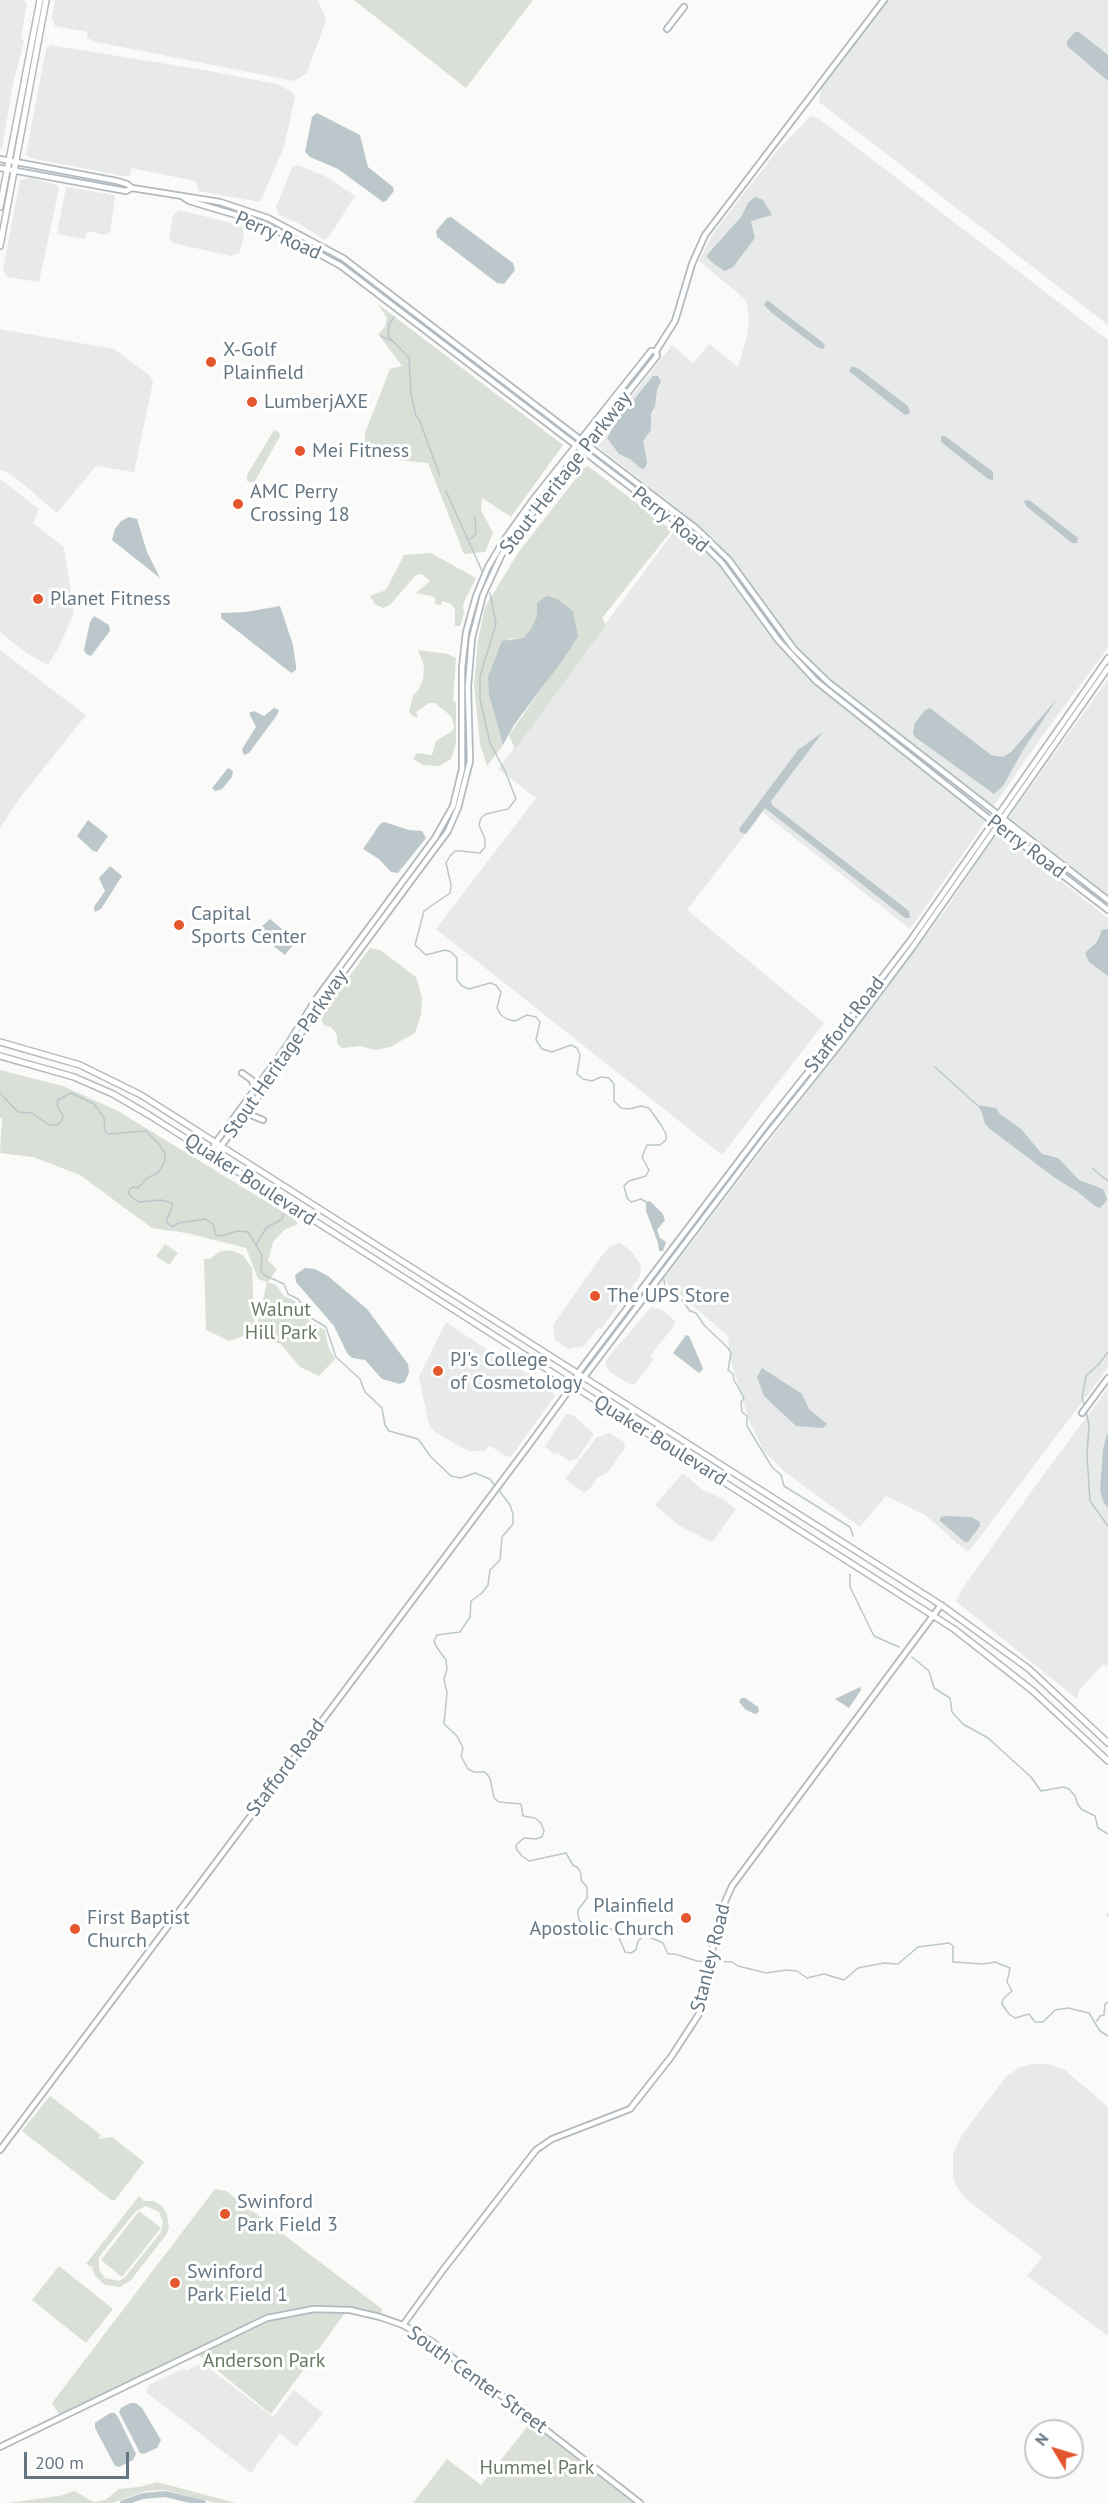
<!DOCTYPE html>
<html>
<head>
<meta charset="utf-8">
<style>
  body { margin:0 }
  #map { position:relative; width:1108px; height:2503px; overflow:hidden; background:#fafaf8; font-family:"PT Sans",sans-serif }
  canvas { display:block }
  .north { position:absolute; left:1024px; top:2419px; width:60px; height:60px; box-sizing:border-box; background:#fff; border:2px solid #c1c8cd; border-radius:50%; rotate:308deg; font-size:16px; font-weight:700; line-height:24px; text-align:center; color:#657683 }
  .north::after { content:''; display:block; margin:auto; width:21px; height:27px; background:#e4572e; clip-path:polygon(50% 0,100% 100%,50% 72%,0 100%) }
  .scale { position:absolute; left:24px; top:2452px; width:105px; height:27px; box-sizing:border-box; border:3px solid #657683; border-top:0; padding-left:8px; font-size:18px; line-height:21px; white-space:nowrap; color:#657683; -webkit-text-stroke:4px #fff; paint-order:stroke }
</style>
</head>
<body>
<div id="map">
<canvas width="1108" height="2503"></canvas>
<div class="north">N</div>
<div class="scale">200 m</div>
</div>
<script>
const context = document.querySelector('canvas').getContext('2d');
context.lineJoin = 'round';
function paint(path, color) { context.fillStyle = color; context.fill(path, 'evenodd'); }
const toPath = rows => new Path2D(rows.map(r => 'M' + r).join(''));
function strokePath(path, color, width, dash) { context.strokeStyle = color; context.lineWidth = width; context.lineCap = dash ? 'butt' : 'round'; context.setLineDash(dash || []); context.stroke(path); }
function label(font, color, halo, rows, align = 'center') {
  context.font = font + ' "PT Sans",sans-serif'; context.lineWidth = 6; context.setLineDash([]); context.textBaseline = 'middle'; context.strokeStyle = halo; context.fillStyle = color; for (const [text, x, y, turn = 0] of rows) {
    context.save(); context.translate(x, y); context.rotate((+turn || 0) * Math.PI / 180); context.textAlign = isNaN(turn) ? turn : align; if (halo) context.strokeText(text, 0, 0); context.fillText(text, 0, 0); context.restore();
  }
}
paint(toPath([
  [0,0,24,0,27,4,21,37,24,41,13,84,2,149,0,148],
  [55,0,318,0,326,20,307,73,294,81,96,42,87,38,87,32,55,26,52,18],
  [888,0,1108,0,1108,325,819,102,821,88],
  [51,45,209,71,277,84,292,92,295,97,284,147,260,202,199,191,195,181,131,168,130,176,122,176,30,158,26,154,46,49],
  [811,116,818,118,1108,340,1108,648,1048,728,996,803,992,806,982,827,910,929,762,812,687,910,824,1023,722,1155,436,929,536,798,498,769,686,515,597,446,596,442,672,345,693,363,709,344,738,367,746,340,749,320,746,300,699,261,700,259,714,232,780,147],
  [298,165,329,178,355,196,328,238,324,240,300,224,279,215,276,207,292,168],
  [30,178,57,185,59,189,39,282,7,277,3,270,20,180],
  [66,187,114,195,115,198,110,232,106,235,87,231,85,239,57,234],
  [179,210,239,225,243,228,244,237,239,253,231,256,173,243,169,239,173,216],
  [0,329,114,349,150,376,153,382,134,472,96,466,57,513,17,479,3,470,0,471],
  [0,479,39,509,33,523,64,547,74,612,60,645,48,665,28,654,0,632],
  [0,650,86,715,16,803,0,828],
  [1108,679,1108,895,1010,818,1011,814],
  [998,836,1007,839,1108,918,1108,1368,970,1550,966,1551,925,1515,886,1496,860,1527,785,1472,764,1451,749,1420,730,1358,728,1336,663,1280,949,905,993,838],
  [620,1243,631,1251,641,1265,640,1276,601,1329,598,1328,584,1346,568,1349,555,1340,553,1325,600,1258,611,1246],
  [651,1307,663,1310,675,1321,674,1326,650,1356,654,1359,635,1384,631,1385,610,1372,606,1365,606,1360],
  [446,1322,496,1356,548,1385,555,1396,510,1458,490,1446,484,1451,468,1451,435,1432,429,1425,419,1377],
  [1108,1388,1108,1666,1104,1664,1099,1668,1079,1691,1077,1699,956,1601,963,1588,1028,1496],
  [566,1414,574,1416,594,1434,577,1459,569,1461,558,1453,554,1454,545,1446],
  [609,1433,624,1442,625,1448,608,1472,597,1478,593,1485,584,1493,565,1479,596,1438],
  [683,1473,703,1490,723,1499,736,1509,712,1542,678,1525,655,1505],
  [1032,2064,1048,2064,1065,2070,1108,2107,1108,2336,1027,2276,1042,2257,967,2200,956,2186,953,2177,953,2154,962,2135,1006,2077,1020,2067],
  [202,2363,273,2417,294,2390,323,2413,296,2447,280,2433,251,2473,146,2392,149,2385,184,2368,186,2371]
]), '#e8e9e9');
paint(toPath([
  [354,0,533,0,466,88],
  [378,304,563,445,511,517,482,498,481,510,493,533,485,552,464,554,428,463,367,457,365,451,365,433,390,369,402,366,378,334,385,327,387,318],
  [274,430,279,432,280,436,255,481,251,483,247,481,247,475],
  [588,466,672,530,602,618,606,625,515,749,509,735,578,637,537,603,537,616,531,629,523,638,509,639,489,695,503,745,487,766,480,744,474,685,478,640,485,607,518,553,584,468],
  [431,553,476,578,463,604,464,613,460,626,455,626,455,609,451,604,442,601,441,605,435,604,435,597,416,593,430,581,422,574,416,575,390,605,383,608,375,604,370,596,386,590,404,555],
  [418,650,448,654,456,658,453,701,456,703,456,743,451,759,439,766,423,765,413,759,417,753,432,755,436,741,452,731,454,726,451,716,435,703,429,703,416,712,418,717,414,717,409,712,413,696,419,689,423,679,424,666],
  [370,948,380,950,416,977,422,997,421,1015,415,1033,390,1047,375,1050,360,1046,342,1048,337,1043,337,1035,331,1027,325,1026,322,1021,322,1014],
  [0,1070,63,1086,118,1111,293,1218,298,1224,284,1230,273,1242,268,1261,277,1269,268,1282,276,1285,284,1296,295,1301,311,1323,325,1330,328,1346,335,1359,319,1376,300,1367,281,1344,255,1336,267,1282,258,1279,246,1248,186,1233,152,1228,80,1175,33,1157,0,1153,2,1119,0,1117],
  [165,1244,178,1253,169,1265,156,1256],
  [230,1250,243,1255,252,1268,254,1322,246,1335,229,1341,206,1330,204,1259,210,1259,219,1252],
  [50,2096,101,2135,98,2139,112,2137,144,2162,115,2200,111,2200,22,2131],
  [215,2189,226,2191,382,2309,380,2317,350,2310,301,2311,345,2313,271,2414,197,2354,61,2418,52,2403],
  [139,2196,144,2201,154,2201,162,2206,167,2214,169,2228,166,2235,131,2280,120,2287,105,2285,95,2276,92,2267,86,2264],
  [146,2206,159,2212,163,2222,161,2232,126,2276,119,2281,105,2278,99,2270,99,2257,136,2211],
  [139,2211,161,2228,122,2277,101,2260],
  [59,2266,113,2309,86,2343,32,2300],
  [531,2422,634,2503,413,2503,447,2459,481,2485],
  [157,2482,236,2503,216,2503,164,2490,146,2491,112,2503,7,2503,59,2496,74,2491,94,2502,105,2500,119,2489,139,2487]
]), '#dadfd7');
paint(toPath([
  [1075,32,1079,32,1108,55,1108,81,1067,46,1067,41],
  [317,113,360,135,368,167,393,187,394,191,386,201,383,202,338,169,310,157,305,152,312,117],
  [755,197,763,200,772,215,751,221,755,238,733,267,725,271,714,264,707,257,707,255,741,217,748,203],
  [451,217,513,263,515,270,504,284,497,283,437,237,436,231,447,218],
  [767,300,822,342,825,345,823,349,817,347,772,313,764,305],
  [852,366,859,369,908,406,910,413,905,415,849,371],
  [653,376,658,376,661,382,657,389,655,407,651,413,651,430,643,441,647,462,645,468,642,469,630,459,619,454,607,438,619,418],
  [941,436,945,436,993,472,993,480,988,479,941,442],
  [1029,500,1078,538,1077,543,1072,543,1026,506,1024,501],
  [129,517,137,519,147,552,160,578,112,540,115,529,121,521],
  [547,596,557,599,573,611,578,637,562,661,514,725,503,745,489,695,488,677,502,641,523,638,531,629,537,616,537,603],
  [280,606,293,645,296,666,296,670,291,673,221,618,221,613,246,612],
  [94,616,109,625,110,631,91,656,86,654,84,650,90,622],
  [1057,699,1023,750,1003,786,994,794,915,737,913,733,915,723,925,710,930,708,991,755,1003,757,1011,752],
  [274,708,279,710,277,715,249,753,244,755,242,749,256,727,249,713,254,711,264,716],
  [823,732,771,801,772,805,909,911,910,918,905,918,765,808,746,834,740,832,739,829,798,750],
  [228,768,233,771,232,777,222,789,215,791,212,788],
  [88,820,108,836,97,852,93,851,77,836],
  [384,822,409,830,422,831,426,838,398,873,391,872,379,859,363,849,380,824],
  [110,866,122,876,101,909,95,912,94,907,105,891,99,878],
  [270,919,296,941,285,955,258,934,260,928],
  [1108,929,1108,976,1089,962,1085,953,1097,942,1102,930],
  [977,1105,996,1108,1000,1114,1021,1129,1042,1154,1058,1158,1079,1180,1103,1189,1107,1199,1104,1204,1100,1208,1095,1206,1078,1192,1055,1178,990,1129,985,1124,981,1110],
  [650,1201,663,1214,665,1220,657,1230,660,1238,666,1242,663,1251,659,1251,658,1243,646,1211,646,1202],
  [305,1268,315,1269,328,1276,367,1309,408,1364,409,1372,405,1382,400,1384,382,1379,365,1360,352,1358,347,1353,334,1326,296,1282,295,1275],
  [686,1335,689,1336,702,1366,703,1369,699,1373,673,1353],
  [762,1368,802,1394,809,1409,827,1424,823,1428,796,1426,764,1396,757,1377],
  [1107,1434,1108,1435,1108,1508,1103,1501,1100,1490,1103,1449],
  [945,1516,971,1517,980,1522,980,1526,968,1542,965,1542,940,1521,940,1518],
  [860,1687,861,1690,849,1708,835,1699],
  [741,1698,745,1698,758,1707,759,1712,755,1714,746,1710,739,1702],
  [130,2403,136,2403,142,2408,161,2440,157,2448,144,2454,140,2453,119,2412,121,2408],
  [110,2413,115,2413,119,2419,136,2454,133,2460,119,2467,115,2466,95,2428,95,2423]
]), '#bbc7cb');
strokePath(toPath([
  [394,317,389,325,388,336,409,358,411,394,416,416,419,419,440,476],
  [381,336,391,341],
  [446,491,482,571],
  [470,539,476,534,475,517],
  [490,593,496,624,480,676,480,699,490,743,505,771,516,799,508,809,486,814,481,818,479,825,485,839,485,847,480,853,460,851,455,851,450,856,446,863,451,885,450,893,424,911,415,945,426,955,445,950,451,952,457,958,457,980,462,986,469,989,490,983,496,985,501,992,497,1008,501,1015,507,1019,515,1021,527,1015,536,1017,540,1022,536,1040,542,1049,552,1052,571,1045,577,1048,580,1055,577,1074,583,1079,592,1081,601,1077,609,1078,614,1084,614,1101,621,1108,629,1109,641,1106,649,1108,661,1125,666,1134,666,1140,660,1145,647,1145,642,1157,649,1170,646,1176,629,1181,624,1186,627,1198,631,1202,641,1199,646,1202],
  [935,1067,977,1105],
  [0,1093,18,1112,32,1113,49,1125,57,1125,62,1121,63,1116,57,1105,58,1100,71,1093,94,1104,104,1118,105,1131,108,1134,146,1131,159,1144,165,1153,165,1160,159,1172,146,1179,138,1188,133,1187,130,1189,128,1193,132,1197,139,1202,161,1200,172,1203,172,1207,166,1221,172,1227,179,1223,205,1219,213,1224,216,1235,221,1236,238,1231,248,1232,262,1255,261,1271,264,1275,284,1284,288,1294,298,1299,311,1318,326,1327,336,1357,360,1379,365,1392,382,1408,385,1425,389,1431,418,1439,431,1457,451,1476,461,1478,475,1473,490,1479,495,1486],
  [1092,1168,1108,1181],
  [256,1245,266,1228,282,1219,283,1214],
  [664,1280,665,1288,682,1300,690,1311,696,1313,704,1325,728,1348,731,1353,728,1370,733,1374,734,1380,744,1398,741,1402,742,1412,747,1416,747,1426,772,1467,781,1475,784,1486,850,1527,853,1536],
  [1085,1406,1082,1398,1086,1376,1098,1365,1108,1352],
  [1086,1411,1089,1425,1087,1455,1090,1501,1108,1526],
  [498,1489,510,1505,513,1514,513,1524,502,1537,500,1560,490,1570,488,1585,482,1593,471,1601,470,1617,460,1632,437,1635,434,1641,436,1646,446,1660,447,1669,444,1679,447,1693,444,1724,457,1736,463,1748,461,1756,468,1769,474,1772,485,1772,490,1778,494,1798,499,1802,521,1804,523,1816,535,1818,541,1823,544,1831,542,1837,536,1839,524,1838,516,1845,517,1850,522,1856,529,1861,566,1853,573,1865,578,1868,581,1874,581,1880,587,1887,587,1898,578,1910,578,1915,579,1920,584,1925,603,1925,611,1929,618,1935,625,1952,631,1953,636,1950,638,1941,645,1935,663,1943,668,1954,675,1954,697,1961,708,1962],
  [850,1574,850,1587,874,1636,899,1647],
  [912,1657,929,1671,934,1688,950,1698,952,1712,963,1724,988,1738,1031,1777,1041,1791,1063,1787,1069,1789,1075,1796,1077,1803,1081,1809,1095,1816,1098,1828,1108,1834],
  [1108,1914,1108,1916],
  [713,1961,732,1962,738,1966,766,1973,786,1970,797,1971,807,1978,824,1974,844,1980,858,1968,884,1963,898,1964,918,1947,949,1943,953,1946,953,1962,983,1964,995,1962,1010,1968,1007,1982,1012,1991,1003,1999,1002,2004,1009,2014,1015,2018,1029,2014,1035,2022,1043,2022,1055,2010,1068,2008,1089,2013,1100,2031,1108,2036],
  [1097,2021,1100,2016,1104,2015,1105,2004,1108,2002]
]), '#bbc7cb', 1.5);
strokePath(toPath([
  [123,2503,143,2496,165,2494,203,2503]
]), '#bbc7cb', 6);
const secondary = toPath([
  [667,29,684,7],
  [0,159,117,181,127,184,132,188,220,202,268,218,343,258,697,529,729,560,794,649,829,683,1108,900],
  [0,168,126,191,132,188],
  [183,197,189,201,246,218,279,232,341,266,671,518,703,544,722,563,778,640,816,681,993,822,1108,910],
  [242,1073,252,1080,255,1090],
  [243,1117,251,1115,263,1120],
  [211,1152,216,1142,286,1047,316,999,435,838,453,806,462,769,462,668,466,632,476,596,488,567,504,540,532,501,648,355,651,351,656,351],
  [210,1154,221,1146,273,1077,322,1001,448,831,458,808,470,761,468,687,472,638,483,595,501,556,519,530,657,356,656,351,675,321,692,264,705,235,884,0],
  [575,1384,584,1377,764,1139,843,1040,912,948,1108,668],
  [1082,1413,1108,1378],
  [0,2150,529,1445,572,1386,578,1373,766,1125,844,1027,910,941,1108,658],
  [403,2325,443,2270,536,2150,552,2139,630,2109,671,2057,699,2014,720,1913,732,1886,941,1605],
  [0,2447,267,2318,314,2309,350,2310,380,2317,403,2325,431,2341,640,2503]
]);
const primary = toPath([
  [0,207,40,0],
  [0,246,46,0],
  [0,1042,80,1065,141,1095,941,1605,1029,1669,1108,1743],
  [0,1056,74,1077,113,1094,149,1115,954,1629,1033,1691,1108,1761]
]);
strokePath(secondary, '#b3babf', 8);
strokePath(primary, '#b5babe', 8);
strokePath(secondary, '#fff', 4.5);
strokePath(primary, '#fff', 5);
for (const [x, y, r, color] of [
  [211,362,6,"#e4572e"],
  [252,402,6,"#e4572e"],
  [300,451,6,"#e4572e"],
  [238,504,6,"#e4572e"],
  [38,599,6,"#e4572e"],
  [179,925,6,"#e4572e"],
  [595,1296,6,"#e4572e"],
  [438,1371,6,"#e4572e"],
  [686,1918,6,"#e4572e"],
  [75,1929,6,"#e4572e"],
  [225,2214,6,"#e4572e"],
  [175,2283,6,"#e4572e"]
]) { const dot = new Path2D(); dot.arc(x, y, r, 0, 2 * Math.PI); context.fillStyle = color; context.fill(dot); strokePath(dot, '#fff', 2); }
label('20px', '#657683', '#fff', [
  ["Perry Road",278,236,24],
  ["Stout Heritage Parkway",566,473,-52],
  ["Perry Road",670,520,39],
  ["Perry Road",1026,847,37],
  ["Stafford Road",845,1025,-52],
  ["Stout Heritage Parkway",286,1054,-55],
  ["Quaker Boulevard",250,1180,33],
  ["Quaker Boulevard",660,1441,32],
  ["Stafford Road",286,1768,-53],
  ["Stanley Road",711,1958,-76],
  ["South Center Street",477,2380,36]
]);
label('20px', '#657683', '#fff', [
  ["X-Golf",223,350],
  ["Plainfield",223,373],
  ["LumberjAXE",264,402],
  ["Mei Fitness",312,451],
  ["AMC Perry",250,492],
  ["Crossing 18",250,515],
  ["Planet Fitness",50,599],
  ["Capital",191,914],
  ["Sports Center",191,937],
  ["The UPS Store",607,1296],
  ["PJ's College",450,1360],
  ["of Cosmetology",450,1383],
  ["Plainfield",674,1906,"right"],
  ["Apostolic Church",674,1929,"right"],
  ["First Baptist",87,1918],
  ["Church",87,1941],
  ["Swinford",237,2202],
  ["Park Field 3",237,2225],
  ["Swinford",187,2272],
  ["Park Field 1",187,2295]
], 'left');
label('20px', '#687a64', '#fff', [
  ["Walnut",281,1310],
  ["Hill Park",281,1333],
  ["Anderson Park",264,2361],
  ["Hummel Park",537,2468]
]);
</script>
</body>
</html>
